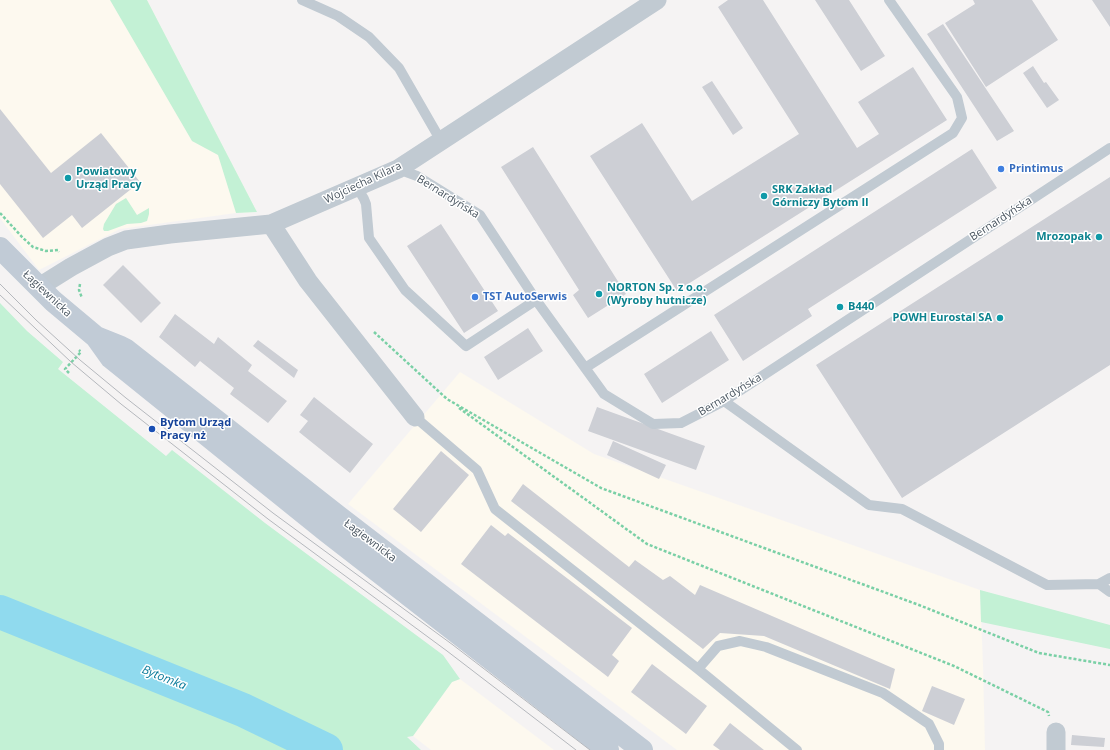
<!DOCTYPE html>
<html>
<head>
<meta charset="utf-8">
<style>
  body { margin:0 }
  canvas { display:block; background:#f5f3f3 }
</style>
</head>
<body>
<canvas width="1110" height="750"></canvas>
<script>
const context = document.querySelector('canvas').getContext('2d');
context.lineJoin = 'round';
function paint(path, color) { context.fillStyle = color; context.fill(path, 'evenodd'); }
const toPath = rows => new Path2D(rows.map(r => 'M' + r).join(''));
function strokePath(path, color, width, dash) { context.strokeStyle = color; context.lineWidth = width; context.lineCap = dash ? 'butt' : 'round'; context.setLineDash(dash || []); context.stroke(path); }
function label(font, color, halo, rows, align = 'center') {
  context.font = font + ' "Open Sans",sans-serif'; context.lineWidth = 3; context.setLineDash([]); context.textBaseline = 'middle'; context.strokeStyle = halo; context.fillStyle = color; for (const [text, x, y, turn = 0] of rows) {
    context.save(); context.translate(x, y); context.rotate((+turn || 0) * Math.PI / 180); context.textAlign = isNaN(turn) ? turn : align; if (halo) context.strokeText(text, 0, 0); context.fillText(text, 0, 0); context.restore();
  }
}
paint(toPath([
  [0,0,147,0,257,212,236,213,120,229,39,270,0,218],
  [460,372,594,454,980,590,983,665,985,750,677,750,348,504],
  [460,679,554,750,431,750,413,736,452,682]
]), '#fdf9ef');
paint(toPath([
  [110,0,147,0,257,212,236,213,218,155,192,141],
  [126,198,137,215,149,208,149,214,147,221,141,223,127,224,108,231,104,231,103,229,104,224,116,204],
  [0,303,27,331,63,362,58,369,166,456,172,450,265,523,443,655,460,679,452,682,413,736,407,737,421,750,0,750],
  [980,590,1110,625,1110,649,981,622]
]), '#c3f1d5');
strokePath(toPath([
  [0,612,243,710,326,750]
]), '#90daee', 34);
paint(toPath([
  [728,0,763,0,857,148,879,134,858,102,913,67,947,120,677,291,590,156,642,123,692,201,799,134,718,7],
  [815,0,849,0,885,56,861,71],
  [973,0,1032,0,1058,40,986,87,945,23,975,4],
  [1092,0,1110,0,1110,27],
  [943,24,1014,131,997,141,927,34],
  [1033,66,1044,83,1046,82,1059,100,1047,108,1023,73],
  [712,81,743,128,733,135,702,87],
  [0,109,51,173,101,133,140,182,82,228,72,215,43,238,0,184],
  [533,147,626,294,588,318,573,295,579,290,501,167],
  [972,149,997,188,808,309,812,316,743,361,714,315],
  [1110,177,1110,365,902,498,816,365],
  [441,224,498,311,464,333,407,246],
  [123,265,161,303,141,323,103,285],
  [842,303,845,308,839,311,836,307],
  [175,314,214,344,218,337,252,365,248,371,287,401,268,423,230,394,234,388,200,361,195,367,159,337],
  [528,328,543,351,498,380,484,357],
  [711,331,729,360,662,403,644,374],
  [258,340,298,370,294,378,253,346],
  [314,397,373,444,350,473,299,432,308,421,300,415],
  [597,407,705,446,696,470,588,431],
  [613,441,666,465,659,479,607,455],
  [441,451,469,475,421,532,393,509],
  [523,484,629,567,635,560,663,580,670,576,695,595,700,585,895,669,890,689,764,636,720,633,703,649,511,501],
  [491,525,505,536,508,533,632,628,612,655,619,661,608,677,461,564],
  [652,664,707,706,686,734,631,692],
  [932,686,965,699,954,725,922,711],
  [730,723,764,750,720,750,713,745],
  [1072,735,1105,738,1104,747,1071,745]
]), '#cdcfd5');
strokePath(toPath([
  [0,213,23,238,33,247,46,251,58,250,59,252],
  [80,284,79,290,82,298],
  [374,332,447,399,601,488,919,605,1039,653,1110,665],
  [69,373,65,369,81,352,79,350],
  [459,408,647,544,954,666,1048,712,1049,716]
]), '#7ad0a6', 2.5, [3, 2]);
strokePath(toPath([
  [302,0,338,16,369,37,399,68,441,141],
  [398,169,417,176,480,215,536,300,604,394,653,424,681,423,724,401,1110,148],
  [357,187,364,199,366,204,369,238,405,290,466,346,536,300],
  [585,368,953,133,962,118,957,97,889,0],
  [724,401,869,505,902,509,1047,585,1099,584,1110,578],
  [415,417,477,470,495,509,698,669,797,750],
  [1099,584,1110,592],
  [698,669,718,646,740,641,766,647,883,693,929,724,939,744,939,750]
]), '#c1cad2', 10);
strokePath(toPath([
  [271,224,308,281,415,417],
  [39,287,71,267,108,247,126,240,170,234,271,224,398,169,657,0],
  [1056,732,1056,750]
]), '#c1cad2', 19);
strokePath(toPath([
  [0,248,53,301,96,337,111,358,327,532,608,750],
  [96,337,121,347,125,349,339,517,642,750]
]), '#c1cbd6', 22);
strokePath(toPath([
  [0,284,36,320,80,360,126,398,273,513,453,645,590,750],
  [0,295,71,362,121,404,268,519,447,651,576,750]
]), '#b5b8bd', 1);
for (const [x, y, r, color] of [
  [1001,169,4,"#3f7fe0"],
  [68,178,4,"#0f9aa8"],
  [764,196,4,"#0f9aa8"],
  [1099,237,4,"#0f9aa8"],
  [599,294,4,"#0f9aa8"],
  [475,297,4,"#3f7fe0"],
  [840,307,4,"#0f9aa8"],
  [1000,318,4,"#0f9aa8"],
  [152,429,4,"#1a4fb4"]
]) { const dot = new Path2D(); dot.arc(x, y, r, 0, 2 * Math.PI); context.fillStyle = color; context.fill(dot); strokePath(dot, '#fff', 1.5); }
label('bold 11px', '#366cbe', '#fff', [
  ["Printimus",1009,169],
  ["TST AutoSerwis",483,297]
], 'left');
label('bold 11px', '#0d838f', '#fff', [
  ["Powiatowy",76,172],
  ["Urząd Pracy",76,185],
  ["SRK Zakład",772,190],
  ["Górniczy Bytom II",772,203],
  ["Mrozopak",1091,237,"right"],
  ["NORTON Sp. z o.o.",607,288],
  ["(Wyroby hutnicze)",607,301],
  ["B440",848,307],
  ["POWH Eurostal SA",992,318,"right"]
], 'left');
label('11px', '#4a5661', '#fff', [
  ["Wojciecha Kilara",363,183,-25],
  ["Bernardyńska",448,197,32],
  ["Bernardyńska",1001,219,-33],
  ["Łagiewnicka",47,294,43],
  ["Bernardyńska",730,395,-31],
  ["Łagiewnicka",370,541,37]
]);
label('bold 11px', '#164399', '#fff', [
  ["Bytom Urząd",160,423],
  ["Pracy nż",160,436]
], 'left');
label('italic 12px', '#0c7c9b', '#fff', [
  ["Bytomka",164,678,22]
]);
</script>
</body>
</html>
